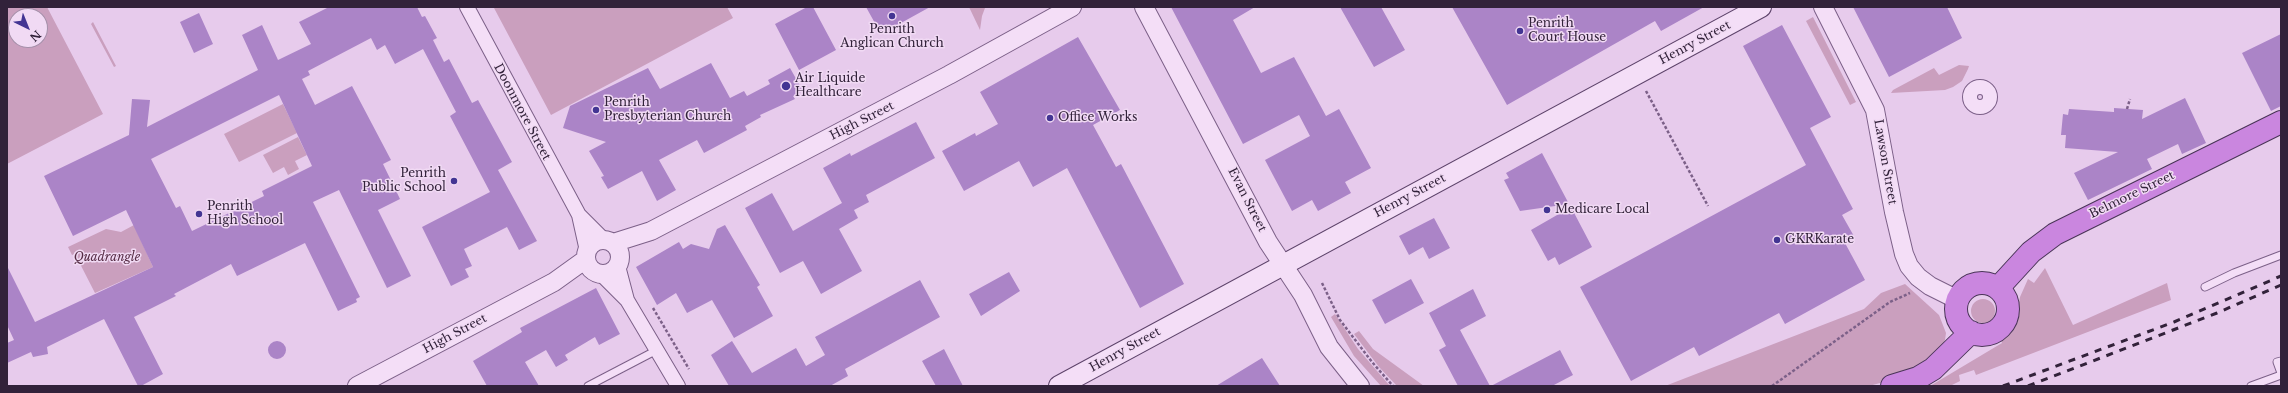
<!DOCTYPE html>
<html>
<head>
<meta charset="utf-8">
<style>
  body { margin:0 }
  #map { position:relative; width:2288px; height:393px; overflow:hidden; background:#e7cbec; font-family:"Libre Baskerville",serif }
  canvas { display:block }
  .frame { position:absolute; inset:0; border:8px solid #32223a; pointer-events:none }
  .north { position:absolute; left:8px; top:8px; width:40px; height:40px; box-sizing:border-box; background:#f1daf4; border:1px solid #a590aa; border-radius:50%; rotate:137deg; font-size:11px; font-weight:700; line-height:16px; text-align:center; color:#32223a }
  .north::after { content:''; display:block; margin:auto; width:14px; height:18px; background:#433593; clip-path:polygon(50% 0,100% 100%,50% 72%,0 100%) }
</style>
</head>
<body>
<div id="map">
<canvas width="2288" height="393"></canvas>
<div class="frame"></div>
<div class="north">N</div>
</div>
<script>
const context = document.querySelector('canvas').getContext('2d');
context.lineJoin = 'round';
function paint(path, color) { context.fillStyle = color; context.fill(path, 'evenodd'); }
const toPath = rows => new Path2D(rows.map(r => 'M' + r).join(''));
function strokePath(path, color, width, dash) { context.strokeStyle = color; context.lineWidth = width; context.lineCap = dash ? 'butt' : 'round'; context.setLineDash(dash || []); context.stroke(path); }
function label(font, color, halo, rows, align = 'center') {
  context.font = font + ' "Libre Baskerville",serif'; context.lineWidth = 3; context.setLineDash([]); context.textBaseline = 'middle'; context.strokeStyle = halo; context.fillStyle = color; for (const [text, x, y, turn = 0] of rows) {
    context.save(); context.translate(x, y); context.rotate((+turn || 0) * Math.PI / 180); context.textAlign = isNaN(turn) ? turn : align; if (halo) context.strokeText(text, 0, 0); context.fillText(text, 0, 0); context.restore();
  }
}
paint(toPath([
  [7,7,47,7,103,114,7,164],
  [16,16,40,16,40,40,16,40],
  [727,7,733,18,551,115,494,8],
  [969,7,985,8,982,16,980,30],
  [1813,17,1856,102,1850,105,1806,21],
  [93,22,116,66,114,67,91,24],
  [1959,65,1969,66,1968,69,1962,81,1953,87,1945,90,1891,93,1893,90,1934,68,1939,75],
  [283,104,297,133,239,162,224,134],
  [298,137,307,155,295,161,299,169,288,175,284,167,273,173,263,155],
  [134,225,153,267,95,293,75,254,72,255,68,247,106,229,121,232],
  [2045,268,2073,325,2167,283,2171,300,1976,375,1974,370,1959,375,1960,381,1950,386,1930,386,2002,343,2001,340,2010,334,2015,322,2020,297,2028,279,2034,283],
  [1905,284,1939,315,1946,333,1945,340,1937,355,1902,377,1869,386,1665,386,1864,309,1881,293],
  '1971 311a12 12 0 1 1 24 0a12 12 0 1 1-24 0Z',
  [1335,314,1358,349,1390,386,1381,386,1354,356,1331,317],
  [1359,331,1373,349,1424,386,1397,386,1379,367,1354,334]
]), '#ca9fbe');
paint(toPath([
  [329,7,417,7,422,17,425,16,437,38,433,40,444,62,449,59,472,103,478,100,512,162,498,170,537,241,519,250,507,227,464,249,472,266,465,269,469,277,451,286,422,227,490,192,450,116,456,112,423,49,395,64,385,45,377,50,371,38,308,71,310,75,302,79,315,105,352,86,391,160,383,164,400,199,378,210,411,276,387,288,339,190,313,202,360,297,356,299,357,302,338,311,305,243,237,276,231,264,174,294,176,296,134,317,163,374,141,386,138,386,104,319,47,347,48,354,33,357,31,352,7,363,7,343,14,340,7,325,7,266,35,322,153,267,126,210,73,236,44,176,129,135,132,99,150,100,147,127,258,70,242,35,262,25,278,60,311,44,299,22],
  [279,95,312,166,262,191,264,196,192,231,180,206,176,208,151,159],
  [807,7,813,7,836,50,799,70,775,24],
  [866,7,930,7,881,34],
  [1171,7,1255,7,1233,20,1261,73,1294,57,1326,116,1339,109,1371,168,1345,182,1351,193,1318,211,1312,200,1292,211,1265,160,1310,136,1299,115,1243,144],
  [1340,7,1381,7,1405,50,1374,67],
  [1452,7,1704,7,1661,31,1655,21,1507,105],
  [1853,7,1947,7,1962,38,1889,77],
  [199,13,213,44,194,53,180,22],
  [1782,25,1831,117,1810,128,1853,209,1842,215,1855,238,1845,243,1865,280,1785,324,1779,313,1699,356,1694,347,1631,381,1580,287,1806,165,1743,46],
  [2281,34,2281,106,2271,111,2242,53],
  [1078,37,1120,110,1093,125,1116,167,1121,164,1184,284,1140,308,1067,168,1033,187,1019,161,964,191,942,151,975,133,976,136,998,124,980,92],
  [711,63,730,98,744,91,747,96,770,84,768,80,790,68,803,91,793,96,795,99,760,115,761,117,745,126,747,130,704,153,697,140,659,160,676,190,657,201,642,171,608,189,601,177,604,176,589,151,606,142,563,128,570,106,648,68,660,89],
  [2185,98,2206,143,2182,154,2178,144,2147,159,2152,169,2088,200,2074,173,2118,152,2065,148,2066,135,2061,135,2063,114,2068,115,2069,109,2114,112,2114,108,2143,110,2142,119],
  [916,122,935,158,866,195,869,202,854,210,858,218,839,229,862,271,821,294,803,261,780,273,745,208,772,193,793,231,842,203,823,168,850,153,851,156],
  [1542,153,1569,204,1520,211,1504,180,1509,178,1506,173],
  [1571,207,1592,247,1559,265,1555,257,1548,261,1531,230],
  [1434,218,1450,248,1429,259,1423,247,1409,255,1399,236],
  [725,225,760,285,757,287,773,316,734,338,712,300,687,313,676,293,657,305,636,267,679,242,683,249,691,244,709,249,717,229],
  [1009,272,1020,291,981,316,969,294],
  [1411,279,1424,303,1385,324,1372,300],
  [920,280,940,317,845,369,848,376,830,386,729,386,711,355,732,341,752,373,796,348,806,366,825,355,815,337],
  [596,288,620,334,599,345,595,337,565,355,568,360,556,367,546,350,525,362,539,386,487,386,473,361,522,332,520,328],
  [1473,289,1486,316,1460,330,1490,386,1458,386,1439,350,1446,346,1429,313],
  '268 350a9 9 0 1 1 18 0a9 9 0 1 1-18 0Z',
  [944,349,963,386,936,386,922,361],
  [1560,350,1573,375,1552,386,1491,386],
  [1262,358,1280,386,1216,386]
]), '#ab84c7');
const service = toPath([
  [2205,287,2234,273,2281,255],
  [2281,361,2277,362,2281,373],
  [588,386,657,350],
  [2251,386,2281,375]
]);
const minor = toPath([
  [467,7,579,215,604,240],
  '1970 97a10 10 0 1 1 20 0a10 10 0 1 1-20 0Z',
  [579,215,587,251],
  [618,266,627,300],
  [601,274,627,300,678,386]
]);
const tertiary = toPath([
  [1144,7,1268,242,1303,295,1329,347,1360,386],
  [1823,7,1875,110,1894,212,1904,254,1909,266,1918,277,1930,286,1958,300],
  '586 257a17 17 0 1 1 34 0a17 17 0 1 1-34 0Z',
  [613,243,651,231,949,75,1072,7],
  [357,386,554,282,586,259]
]);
const secondary = toPath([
  [1059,386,1761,7]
]);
const trunk = toPath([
  '1956 309a26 26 0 1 1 52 0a26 26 0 1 1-52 0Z',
  [1998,288,2031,252,2055,234,2281,122],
  [1892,386,1918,378,1933,369,1971,332]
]);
strokePath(service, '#7c6088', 9);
strokePath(minor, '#7c6088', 16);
strokePath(tertiary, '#7c6088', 20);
strokePath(secondary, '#5d436a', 22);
strokePath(trunk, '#493457', 24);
strokePath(toPath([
  [1646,91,1708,206],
  [2127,109,2130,99],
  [1322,283,1340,320,1372,362,1393,386],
  [653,308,689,369],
  [1772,386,1890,302,1910,293]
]), '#7c6088', 2.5, [3, 2]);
strokePath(service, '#f4def7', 7);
strokePath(minor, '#f4def7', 14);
strokePath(tertiary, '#f4def7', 18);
strokePath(secondary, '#f4def7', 20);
strokePath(trunk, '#ca86df', 22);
strokePath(toPath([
  [2003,386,2174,322,2281,276],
  [2028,386,2217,313,2281,285]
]), '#32223a', 3, [7, 7]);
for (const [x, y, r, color] of [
  [892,16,4,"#433593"],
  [1520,31,4,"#433593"],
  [786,86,5,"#433593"],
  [596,110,4,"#433593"],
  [1050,118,4,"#433593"],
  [454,181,4,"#433593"],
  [1547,210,4,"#433593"],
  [199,214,4,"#433593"],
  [1777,240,4,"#433593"]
]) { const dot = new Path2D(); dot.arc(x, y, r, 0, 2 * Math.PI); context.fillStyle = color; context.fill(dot); strokePath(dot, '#f1daf4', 1.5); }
label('12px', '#32223a', '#f1daf4', [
  ["Penrith",1528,24],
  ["Court House",1528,38],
  ["Penrith",892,30,"center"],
  ["Anglican Church",892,44,"center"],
  ["Air Liquide",795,79],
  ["Healthcare",795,93],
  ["Penrith",604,103],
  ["Presbyterian Church",604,117],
  ["Office Works",1058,118],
  ["Penrith",446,174,"right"],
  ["Public School",446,188,"right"],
  ["Penrith",207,207],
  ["High School",207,221],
  ["Medicare Local",1555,210],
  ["GKRKarate",1785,240]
], 'left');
label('12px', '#32223a', '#f1daf4', [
  ["Henry Street",1695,43,-28],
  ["Doonmore Street",522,112,62],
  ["High Street",862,121,-27],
  ["Lawson Street",1885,162,80],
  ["Belmore Street",2132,195,-26],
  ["Henry Street",1410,196,-28],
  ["Evan Street",1247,200,63],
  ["High Street",455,334,-28],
  ["Henry Street",1125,350,-29]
]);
label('italic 12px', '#552b44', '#f1daf4', [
  ["Quadrangle",107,258]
]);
</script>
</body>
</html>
